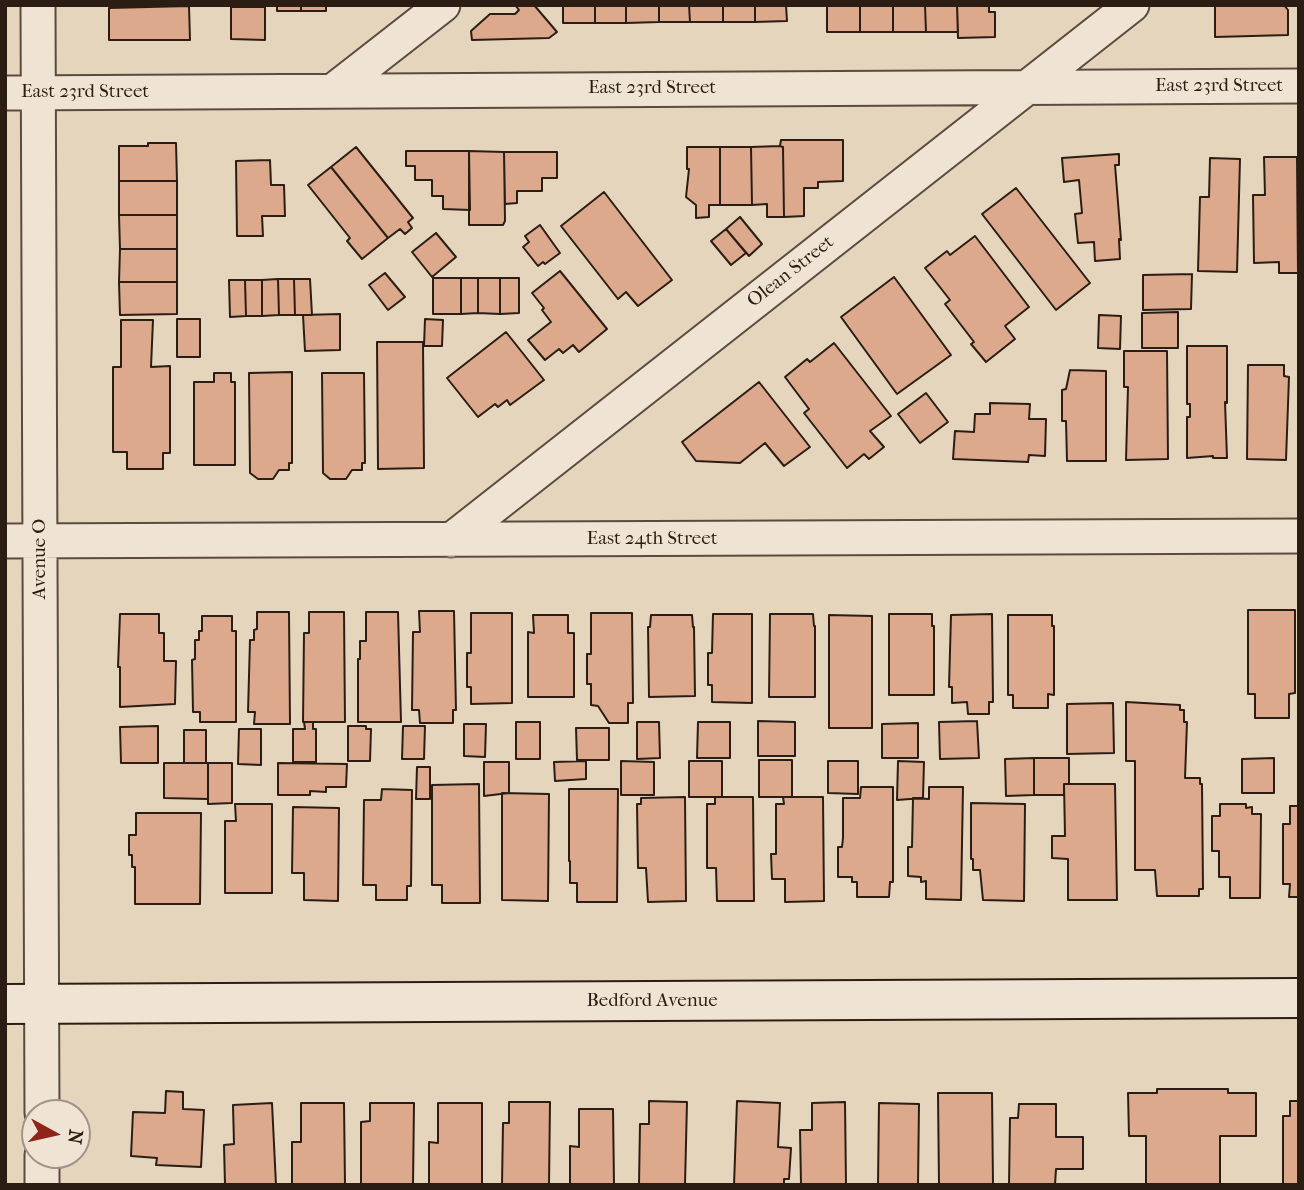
<!DOCTYPE html>
<html>
<head>
<meta charset="utf-8">
<style>
  body { margin:0 }
  #map { position:relative; width:1304px; height:1190px; overflow:hidden; background:#e6d5bd; font-family:"IM FELL French Canon",serif }
  canvas { display:block }
  .frame { position:absolute; inset:0; border:7px solid #2b1d13; pointer-events:none }
  .north { position:absolute; left:21px; top:1099px; width:70px; height:70px; box-sizing:border-box; background:#efe4d4; border:2px solid #a19487; border-radius:50%; rotate:98deg; font-size:19px; font-weight:700; line-height:28px; text-align:center; color:#2b1d13 }
  .north::after { content:''; display:block; margin:auto; width:24px; height:32px; background:#8f2418; clip-path:polygon(50% 0,100% 100%,50% 72%,0 100%) }
</style>
</head>
<body>
<div id="map">
<canvas width="1304" height="1190"></canvas>
<div class="frame"></div>
<div class="north">N</div>
</div>
<script>
const context = document.querySelector('canvas').getContext('2d');
context.lineJoin = 'round';
function paint(path, color) { context.fillStyle = color; context.fill(path, 'evenodd'); }
const toPath = rows => new Path2D(rows.map(r => 'M' + r).join(''));
function strokePath(path, color, width, dash) { context.strokeStyle = color; context.lineWidth = width; context.lineCap = dash ? 'butt' : 'round'; context.setLineDash(dash || []); context.stroke(path); }
function label(font, color, halo, rows, align = 'center') {
  context.font = font + ' "IM FELL French Canon",serif'; context.lineWidth = 5; context.setLineDash([]); context.textBaseline = 'middle'; context.strokeStyle = halo; context.fillStyle = color; for (const [text, x, y, turn = 0] of rows) {
    context.save(); context.translate(x, y); context.rotate((+turn || 0) * Math.PI / 180); context.textAlign = isNaN(turn) ? turn : align; if (halo) context.strokeText(text, 0, 0); context.fillText(text, 0, 0); context.restore();
  }
}
const building = toPath([
  [277,5,301,5,301,11,277,11,277,5],
  [301,5,326,5,326,11,301,11,301,5],
  [515,5,534,5,557,32,549,38,472,40,471,31,490,14,515,14,519,10,515,5],
  [563,5,595,5,595,23,563,23,563,5],
  [595,5,626,5,626,23,595,23,595,5],
  [626,5,659,5,659,22,626,23,626,5],
  [659,5,689,5,690,22,659,22,659,5],
  [689,5,723,5,723,22,690,22,689,5],
  [723,5,755,5,755,22,723,22,723,5],
  [755,5,786,5,787,21,755,22,755,5],
  [827,5,860,5,860,32,827,32,827,5],
  [860,5,893,5,893,32,860,32,860,5],
  [893,5,925,5,926,32,893,32,893,5],
  [925,5,957,5,958,32,926,32,925,5],
  [957,5,989,5,989,12,995,12,995,37,958,38,957,5],
  [1215,5,1284,5,1288,10,1288,35,1215,37,1215,5],
  [189,6,190,40,109,40,109,8,189,6],
  [231,7,265,7,265,40,231,39,231,7],
  [781,140,843,140,843,181,818,182,818,188,804,188,804,216,784,217,783,147,780,146,781,140],
  [148,143,176,143,177,181,119,181,119,146,148,146,148,143],
  [780,146,783,147,784,217,767,217,767,204,752,205,751,147,780,146],
  [356,147,413,218,408,222,412,228,405,234,400,229,388,238,331,167,356,147],
  [687,147,720,147,720,205,709,205,709,217,696,218,696,205,686,197,689,169,687,169,687,147],
  [720,147,751,147,752,205,720,205,720,147],
  [406,151,469,151,470,210,443,209,443,196,432,196,432,180,415,180,415,166,406,166,406,151],
  [469,151,504,152,505,221,503,225,469,225,469,151],
  [504,152,557,152,557,178,542,178,542,191,517,191,517,203,505,204,504,152],
  [1119,154,1119,165,1115,165,1121,240,1119,239,1120,259,1095,261,1094,242,1078,243,1075,214,1082,213,1079,180,1064,182,1062,158,1119,154],
  [1264,157,1297,157,1298,273,1279,273,1279,262,1254,263,1253,195,1265,195,1264,157],
  [1210,158,1240,159,1237,272,1198,271,1200,197,1209,197,1210,158],
  [270,160,271,185,284,185,285,216,262,216,263,236,237,236,236,161,270,160],
  [331,167,388,238,362,259,347,241,350,238,308,185,331,167],
  [119,181,177,181,177,215,119,215,119,181],
  [1016,188,1090,283,1056,310,982,214,1016,188],
  [604,192,672,280,638,306,626,292,618,299,561,226,604,192],
  [119,215,177,215,177,249,120,249,119,215],
  [740,217,762,244,749,256,726,229,740,217],
  [540,225,560,253,545,264,543,262,538,266,523,247,529,242,525,236,540,225],
  [726,229,746,253,731,265,711,241,726,229],
  [436,233,456,257,432,277,412,252,436,233],
  [975,236,1029,307,1005,326,1015,339,986,362,971,344,974,342,945,304,950,300,925,268,947,251,950,255,975,236],
  [120,249,177,249,177,282,119,282,120,249],
  [560,271,607,329,579,352,573,345,563,353,559,349,545,360,528,340,551,322,542,310,544,308,532,293,560,271],
  [385,273,405,297,388,310,369,285,385,273],
  [1192,274,1191,309,1143,310,1143,275,1192,274],
  [894,277,951,355,897,394,841,317,894,277],
  [433,278,461,278,461,314,433,314,433,278],
  [461,278,478,278,478,313,461,314,461,278],
  [478,278,500,278,500,314,478,313,478,278],
  [500,278,519,278,519,313,500,314,500,278],
  [278,279,294,279,295,315,279,315,278,279],
  [278,279,279,315,262,316,262,280,278,279],
  [294,279,310,279,312,315,295,315,294,279],
  [229,280,245,280,246,316,230,317,229,280],
  [245,280,262,280,262,316,246,316,245,280],
  [119,282,177,282,177,314,120,315,119,282],
  [1178,312,1178,348,1142,348,1142,313,1178,312],
  [340,314,340,350,305,351,303,315,340,314],
  [1099,315,1121,316,1120,349,1098,348,1099,315],
  [177,319,200,319,200,357,177,357,177,319],
  [425,319,443,320,442,346,424,346,425,319],
  [121,320,153,320,151,367,170,366,170,453,163,453,163,469,127,469,127,452,113,452,113,367,121,367,121,320],
  [506,332,544,380,510,405,507,400,498,407,495,404,478,417,447,378,506,332],
  [377,342,423,342,424,468,378,469,377,342],
  [834,343,891,416,870,431,884,447,869,459,864,454,847,468,804,413,809,409,785,377,807,359,810,362,834,343],
  [1187,346,1227,346,1227,403,1225,402,1227,458,1213,458,1213,456,1187,458,1187,417,1190,417,1190,404,1187,404,1187,346],
  [1124,351,1167,351,1168,459,1126,460,1128,387,1124,387,1124,351],
  [1248,365,1284,365,1284,376,1289,377,1286,460,1247,459,1248,365],
  [1070,370,1106,371,1106,461,1067,461,1066,421,1062,421,1062,390,1066,389,1070,370],
  [292,372,292,463,289,463,289,470,279,470,273,479,258,479,250,473,249,373,292,372],
  [214,373,231,373,231,382,235,382,235,465,194,465,194,382,214,382,214,373],
  [322,373,364,373,365,463,362,463,362,470,352,470,346,479,330,479,323,473,322,373],
  [759,382,810,447,784,466,765,443,740,463,696,461,682,442,759,382],
  [926,393,948,422,920,443,898,414,926,393],
  [990,403,1030,404,1029,419,1046,419,1045,456,1029,455,1028,462,953,459,955,431,974,432,975,414,990,414,990,403],
  [1248,610,1295,610,1295,693,1289,694,1289,718,1255,718,1255,694,1248,694,1248,610],
  [419,611,454,611,456,710,453,710,453,723,420,723,419,710,412,710,413,632,420,632,419,611],
  [257,612,289,612,290,724,254,724,255,712,248,712,250,640,254,640,254,630,257,629,257,612],
  [309,612,344,612,345,722,303,722,304,633,309,633,309,612],
  [366,612,398,612,401,722,358,722,358,659,360,659,360,641,366,641,366,612],
  [471,613,512,613,512,703,471,704,471,687,467,687,467,653,471,653,471,613],
  [591,613,632,613,633,703,628,703,628,723,609,723,598,706,591,705,591,684,587,684,587,654,591,654,591,613],
  [120,614,159,614,159,633,164,633,164,661,176,661,175,704,120,707,120,667,118,667,120,614],
  [713,614,752,614,752,703,712,702,712,685,708,685,708,653,712,653,713,614],
  [770,614,813,614,814,626,815,626,815,697,769,697,770,614],
  [889,614,932,614,932,626,934,626,934,695,889,695,889,614],
  [992,614,993,702,989,702,989,714,968,714,967,702,952,703,952,687,949,687,951,615,992,614],
  [533,615,568,615,568,633,574,633,574,697,528,697,528,632,534,633,533,615],
  [651,615,692,615,693,627,694,627,695,696,649,697,648,627,650,627,651,615],
  [829,615,872,616,872,728,829,728,829,615],
  [1008,615,1052,615,1052,626,1054,626,1054,695,1048,694,1048,708,1013,708,1013,695,1008,695,1008,615],
  [202,616,232,616,232,631,236,631,236,722,200,722,200,712,193,712,192,660,195,659,195,640,199,640,199,631,202,631,202,616],
  [1126,702,1180,705,1180,710,1184,710,1184,722,1187,722,1185,778,1200,778,1200,784,1202,784,1203,889,1199,889,1199,896,1157,896,1155,870,1135,870,1135,761,1126,761,1126,702],
  [1113,703,1114,753,1067,754,1067,704,1113,703],
  [758,721,795,722,795,756,758,756,758,721],
  [977,721,979,758,940,759,939,722,977,721],
  [304,722,313,722,313,729,316,729,316,762,293,762,293,729,305,729,304,722],
  [516,722,540,722,540,759,516,759,516,722],
  [637,722,659,722,660,758,637,759,637,722],
  [698,722,730,722,730,758,697,758,698,722],
  [918,723,918,758,882,758,882,724,918,723],
  [464,724,486,724,485,757,464,756,464,724],
  [158,726,158,763,121,763,120,727,158,726],
  [348,726,366,726,366,729,371,729,370,761,348,761,348,726],
  [403,726,425,726,424,759,402,759,403,726],
  [576,728,609,728,609,760,577,760,576,728],
  [239,729,261,729,261,765,238,764,239,729],
  [184,730,206,730,206,763,184,763,184,730],
  [1034,758,1034,795,1006,796,1005,759,1034,758],
  [1034,758,1069,758,1069,784,1064,784,1064,795,1034,795,1034,758],
  [1274,758,1274,793,1242,793,1242,759,1274,758],
  [759,760,792,760,792,797,759,797,759,760],
  [586,761,586,779,555,781,554,762,586,761],
  [621,761,654,762,654,795,621,795,621,761],
  [689,761,722,761,722,797,689,797,689,761],
  [828,761,858,761,858,794,828,793,828,761],
  [898,761,924,762,923,798,897,800,898,761],
  [484,762,509,762,509,793,484,796,484,762],
  [164,763,208,763,208,799,164,798,164,763],
  [208,763,232,763,232,803,208,804,208,763],
  [278,763,347,764,346,787,326,787,326,792,310,791,310,795,278,795,278,763],
  [417,767,430,767,430,799,416,799,417,767],
  [479,784,480,903,442,903,442,885,432,885,432,785,479,784],
  [1064,784,1115,784,1117,900,1068,900,1068,859,1052,858,1052,836,1065,836,1064,784],
  [861,787,893,787,893,882,890,882,889,897,857,897,857,882,852,882,852,877,838,877,838,847,842,847,843,838,843,798,860,798,861,787],
  [929,787,963,787,961,900,926,899,926,881,921,882,921,877,908,876,908,847,912,847,913,798,929,799,929,787],
  [382,789,412,790,411,886,407,886,407,900,376,900,376,885,363,885,364,800,381,800,382,789],
  [569,789,618,789,617,902,577,902,577,883,570,883,570,861,569,861,569,789],
  [502,793,549,794,548,901,502,900,502,793],
  [685,797,686,901,648,902,646,868,638,868,637,804,641,804,641,798,685,797],
  [715,797,753,797,754,901,717,901,716,868,707,868,707,804,715,804,715,797],
  [783,797,823,797,824,901,785,902,785,879,772,879,771,854,776,854,776,804,784,804,783,797],
  [971,803,1025,804,1024,901,983,900,980,870,973,870,973,859,971,859,971,803],
  [235,804,272,804,272,893,225,893,225,821,236,821,235,804],
  [1220,804,1246,804,1246,808,1252,807,1252,814,1261,814,1260,898,1230,898,1230,877,1219,877,1219,851,1212,851,1212,816,1220,816,1220,804],
  [1290,806,1299,806,1299,897,1289,897,1290,884,1283,884,1283,824,1290,824,1290,806],
  [293,807,339,808,338,901,304,900,304,873,292,873,293,807],
  [136,813,201,813,200,904,135,904,135,867,132,867,132,855,129,855,129,835,136,835,136,813],
  [1157,1089,1228,1089,1228,1093,1256,1093,1256,1136,1220,1136,1220,1185,1146,1185,1146,1136,1129,1136,1128,1093,1157,1093,1157,1089],
  [166,1091,183,1092,183,1109,204,1110,201,1167,156,1165,157,1158,131,1156,133,1112,165,1113,166,1091],
  [938,1093,992,1093,993,1185,939,1185,938,1093],
  [649,1101,687,1102,685,1185,639,1185,640,1124,649,1124,649,1101],
  [737,1101,780,1103,778,1147,791,1148,789,1179,784,1179,784,1185,734,1185,737,1101],
  [1290,1101,1299,1101,1299,1185,1283,1185,1283,1116,1290,1116,1290,1101],
  [509,1102,550,1102,549,1185,502,1185,503,1123,509,1123,509,1102],
  [845,1102,846,1185,801,1185,800,1130,812,1130,812,1103,845,1102],
  [272,1103,276,1185,225,1185,224,1145,234,1144,233,1105,272,1103],
  [301,1103,344,1103,345,1185,292,1185,292,1142,301,1142,301,1103],
  [370,1103,414,1103,413,1185,361,1185,361,1122,370,1121,370,1103],
  [438,1103,482,1103,482,1185,429,1185,429,1142,438,1143,438,1103],
  [879,1103,919,1104,918,1185,878,1185,879,1103],
  [1019,1104,1056,1104,1056,1137,1083,1137,1083,1169,1056,1169,1055,1185,1009,1185,1010,1118,1018,1118,1019,1104],
  [579,1109,613,1109,614,1185,570,1185,570,1146,579,1147,579,1109]
]);
paint(building, '#dca98d');
strokePath(building, '#2b1d13', 2);
const minor = toPath([
  [38,5,42,1113],
  [334,90,443,5],
  [5,93,1299,86],
  [451,540,1132,5],
  [5,541,1299,536],
  [42,1155,42,1185]
]);
const secondary = toPath([
  [5,1004,1299,998]
]);
strokePath(minor, '#5a4b3e', 37);
strokePath(secondary, '#2b1d13', 42);
strokePath(minor, '#efe4d4', 33);
strokePath(secondary, '#efe4d4', 38);
label('19px', '#2b1d13', '#efe4d4', [
  ["East 23rd Street",1219,86],
  ["East 23rd Street",652,88],
  ["East 23rd Street",85,92],
  ["Olean Street",791,272,-38],
  ["East 24th Street",652,539],
  ["Avenue O",40,559,-90],
  ["Bedford Avenue",652,1001]
]);
</script>
</body>
</html>
